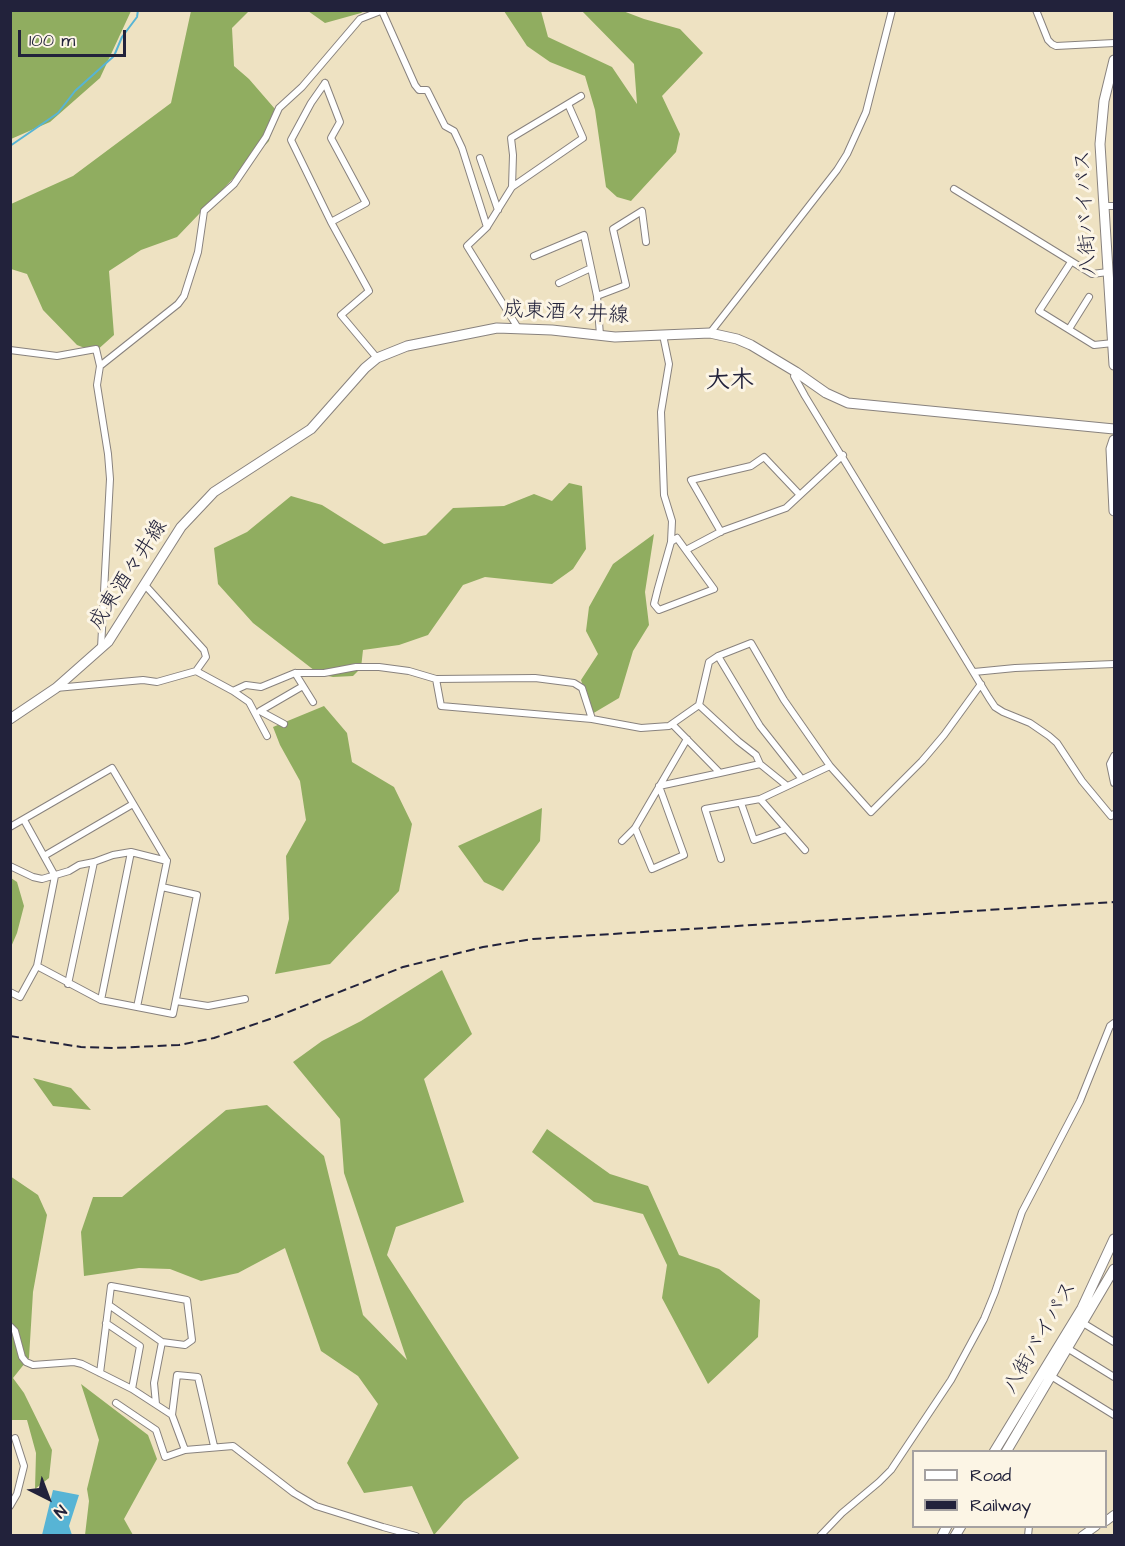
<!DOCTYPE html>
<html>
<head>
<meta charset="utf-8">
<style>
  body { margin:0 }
  #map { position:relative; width:1125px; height:1546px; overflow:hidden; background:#eee2c2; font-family:"Architects Daughter",sans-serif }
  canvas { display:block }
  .frame { position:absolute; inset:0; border:12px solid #22223b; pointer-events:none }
  .legend { position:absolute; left:912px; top:1450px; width:195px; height:78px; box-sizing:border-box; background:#fcf5e5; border:2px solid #a5a1a1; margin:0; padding:8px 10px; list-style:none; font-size:18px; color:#22223b }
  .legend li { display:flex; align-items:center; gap:12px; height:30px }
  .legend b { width:30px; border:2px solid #a5a1a1 }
  .north { position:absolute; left:18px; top:1468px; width:60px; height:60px; -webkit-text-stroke:4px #fcf5e5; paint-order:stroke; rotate:138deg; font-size:16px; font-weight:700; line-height:24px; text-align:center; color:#22223b }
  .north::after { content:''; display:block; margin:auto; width:21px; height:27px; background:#22223b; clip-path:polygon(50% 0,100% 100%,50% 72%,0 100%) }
  .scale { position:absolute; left:18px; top:30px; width:108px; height:27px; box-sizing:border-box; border:3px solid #22223b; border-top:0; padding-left:8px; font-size:18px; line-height:21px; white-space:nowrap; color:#22223b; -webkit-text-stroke:4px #fcf5e5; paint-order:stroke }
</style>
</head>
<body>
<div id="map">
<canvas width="1125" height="1546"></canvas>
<div class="frame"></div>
<ul class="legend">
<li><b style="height:8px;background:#fff"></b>Road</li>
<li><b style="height:8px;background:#22223b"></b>Railway</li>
</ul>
<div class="north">N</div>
<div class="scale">100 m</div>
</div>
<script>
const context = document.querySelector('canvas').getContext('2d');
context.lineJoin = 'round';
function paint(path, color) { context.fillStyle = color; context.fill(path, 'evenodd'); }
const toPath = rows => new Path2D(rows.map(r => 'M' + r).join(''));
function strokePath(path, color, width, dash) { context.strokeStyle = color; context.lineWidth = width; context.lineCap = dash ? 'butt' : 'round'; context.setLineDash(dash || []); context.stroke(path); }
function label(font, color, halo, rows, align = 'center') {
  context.font = font + ' "Architects Daughter","Klee One",sans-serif'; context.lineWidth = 6; context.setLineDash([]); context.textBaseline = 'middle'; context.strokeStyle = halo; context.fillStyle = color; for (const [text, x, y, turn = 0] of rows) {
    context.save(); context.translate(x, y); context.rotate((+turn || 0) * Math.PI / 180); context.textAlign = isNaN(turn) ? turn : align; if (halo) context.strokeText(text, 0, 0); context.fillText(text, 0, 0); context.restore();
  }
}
paint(toPath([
  [11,10,131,11,100,78,50,122,11,139],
  [191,11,249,11,232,28,234,66,249,79,275,109,269,141,177,237,141,250,109,271,114,335,95,352,77,345,43,310,27,274,11,269,11,204,73,176,171,103],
  [308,11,364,11,361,13,325,23],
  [504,11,541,11,548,37,612,67,637,104,634,64,582,11,623,11,644,19,680,29,703,53,662,96,680,134,676,152,631,201,617,197,606,187,595,110,585,76,550,62,527,46],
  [569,483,582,486,586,549,573,569,552,584,485,577,463,585,428,635,399,645,363,650,361,668,353,676,333,677,319,674,253,623,218,584,214,548,247,532,291,496,322,505,384,544,426,535,453,508,504,506,534,494,552,501],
  [654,534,645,592,649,625,633,651,619,698,592,714,581,680,598,654,586,631,589,607,613,564],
  [324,706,347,733,352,762,394,787,412,824,399,891,330,964,275,974,289,919,286,856,306,820,300,781,280,745,273,727],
  [542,808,540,841,503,891,484,882,458,846],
  [11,878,17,882,24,906,17,933,11,947],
  [442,970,472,1034,424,1079,464,1202,396,1227,387,1255,519,1458,464,1501,434,1535,412,1486,364,1493,347,1463,378,1404,358,1376,321,1351,285,1248,238,1273,201,1281,170,1269,139,1268,84,1276,81,1232,93,1197,122,1197,226,1110,267,1105,324,1156,363,1315,407,1360,344,1173,340,1119,293,1062,322,1041,361,1021],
  [33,1078,71,1088,91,1110,53,1106],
  [547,1129,610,1174,648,1186,679,1255,719,1269,760,1300,758,1337,708,1384,662,1298,667,1265,643,1214,594,1202,532,1152],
  [10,1176,38,1195,47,1215,33,1292,29,1358,13,1378,24,1393,52,1450,49,1478,35,1489,36,1453,27,1420,11,1420],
  [81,1384,148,1435,157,1459,124,1519,133,1535,85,1535,89,1501,87,1489,99,1440]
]), '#90ad60');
paint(toPath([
  [53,1490,79,1495,69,1526,72,1535,42,1535]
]), '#57b4d5');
strokePath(toPath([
  [10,146,58,113,75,91,114,56,122,37,137,17,138,10]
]), '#57b4d5', 2);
const street = toPath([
  [1036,10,1048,40,1052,44,1056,46,1114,43],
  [382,11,415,85,419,90,427,90,445,126,454,131,462,148,487,227],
  [325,83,340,122,331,138,366,203,331,222,291,140,311,103,325,83],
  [480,158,498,210],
  [512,187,583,138,568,104],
  [954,189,1092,274,1108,272],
  [1103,206,1114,206],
  [331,222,369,291,341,315,377,358],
  [534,256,584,235,597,296,600,335],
  [1071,262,1039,311,1094,345,1113,343],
  [559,283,591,268],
  [597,296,626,285,613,229,642,211,646,242],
  [518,328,467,246,487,227,512,187,513,155,511,138,581,96],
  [1069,329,1089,297],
  [710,333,837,170,847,154,866,112,892,10],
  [663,335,669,364,661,412,664,495,672,521,671,542],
  [10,350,57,356,96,349,100,366,97,385,108,454,110,479,101,648],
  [100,366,178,304,184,296,198,252,204,211,234,184,266,137,279,108,302,87,360,19,383,10],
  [796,372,794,376,805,396,989,698,995,707,1003,712,1030,723,1049,736,1057,743,1082,781,1111,816,1114,814],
  [721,532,691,480,751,466,764,457,800,495],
  [677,538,714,589,659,610,654,604,658,588,671,542,677,538],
  [686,550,722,531,786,508,843,455],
  [144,584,204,650,206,657,196,671],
  [974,672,1015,668,1114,664],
  [295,673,313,702],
  [436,679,441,706,592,719,641,728,669,726,699,705,738,741,756,755,760,764,786,785],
  [56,688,143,680,157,682,196,671,233,691,246,685,261,687,295,673,324,673,356,667,379,667,409,671,436,679,535,678,574,683,582,688,592,719],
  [233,691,249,702,267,736],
  [699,705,709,662,718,656],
  [284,724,260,711,303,686],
  [672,724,720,773,760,764],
  [1114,756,1110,764,1114,783],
  [801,778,760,726,718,656,751,643,784,700,830,766,871,812,922,761,944,735,981,684],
  [760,799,805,850],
  [741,803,754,840,786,829],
  [10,827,112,768,167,861,137,1007],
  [635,828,652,869,684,855,659,786,720,773],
  [622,841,635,828,687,739],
  [44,856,133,804],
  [721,859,705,809,760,799,830,766],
  [10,866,33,877,42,879,69,871,79,865,94,862,113,855,131,852,167,861],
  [37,966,101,1000,173,1014,197,895,162,887],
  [68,984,94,862],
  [10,992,20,997,37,966,55,876,24,820],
  [101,1000,131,852],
  [176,1001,208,1006,245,999],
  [106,1323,140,1346,132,1389],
  [1083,1323,1114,1342],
  [10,1326,15,1331,22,1357,26,1362,33,1365,74,1362,82,1364,132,1389,172,1415,185,1450],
  [1067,1348,1114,1377],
  [100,1373,111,1286,187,1300,192,1340,185,1345,162,1342,109,1305],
  [1051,1376,1114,1415],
  [116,1403,156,1430,165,1457,185,1450,233,1446,294,1493,316,1506,383,1527,416,1536],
  [156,1404,154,1383,162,1342],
  [172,1415,177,1375,198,1377,214,1446],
  [10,1506,17,1494,24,1466,15,1438],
  [820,1536,842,1513,879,1482,891,1470,951,1380,984,1319,995,1292,1022,1212,1080,1101,1110,1026,1114,1023],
  [1028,1536,1029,1526]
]);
const secondary = toPath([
  [1106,1521,1114,1515],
  [1082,1536,1096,1526]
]);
const primary = toPath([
  [1114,60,1104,101,1100,144,1114,365],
  [1114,440,1111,449,1114,511],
  [10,719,56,688,108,642,181,527,214,492,311,429,365,368,377,358,407,346,497,328,552,330,615,337,710,333,737,339,751,345,796,372,826,393,848,403,1114,429],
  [994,1452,1082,1308,1114,1239],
  [1006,1452,1114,1269],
  [942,1536,947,1526],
  [955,1536,961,1526]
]);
strokePath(street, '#88827e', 8);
strokePath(secondary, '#88827e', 10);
strokePath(primary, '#88827e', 11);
strokePath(street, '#fff', 6);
strokePath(secondary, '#fff', 8);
strokePath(primary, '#fff', 9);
strokePath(toPath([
  [10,1036,81,1047,114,1048,179,1045,214,1038,273,1018,403,967,483,947,533,939,1114,902]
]), '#22223b', 2, [9, 4.5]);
label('21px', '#22223b', '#fcf5e5', [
  ["八街バイパス",1087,213,-93],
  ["成東酒々井線",566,314,3],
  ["成東酒々井線",129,575,-57],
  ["八街バイパス",1041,1338,-60]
]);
label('bold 24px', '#22223b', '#fcf5e5', [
  ["大木",730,382]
]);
</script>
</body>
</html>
